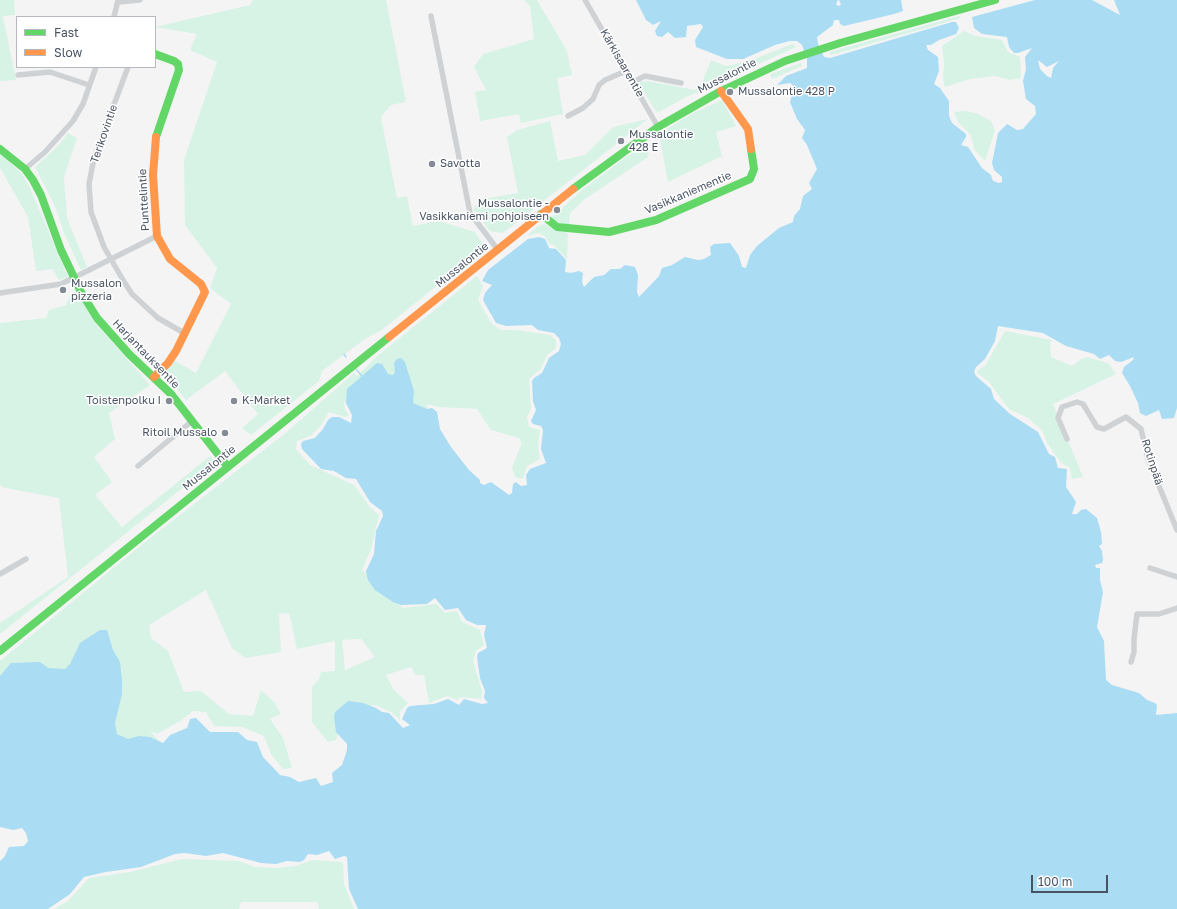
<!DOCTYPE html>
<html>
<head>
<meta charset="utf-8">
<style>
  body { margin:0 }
  #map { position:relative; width:1177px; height:909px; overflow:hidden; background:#f4f4f4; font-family:"Golos Text",sans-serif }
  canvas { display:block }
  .legend { position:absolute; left:16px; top:16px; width:140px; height:52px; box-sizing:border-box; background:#fff; border:1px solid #b6bac0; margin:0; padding:5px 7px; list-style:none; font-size:12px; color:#485362 }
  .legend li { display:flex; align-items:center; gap:8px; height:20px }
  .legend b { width:20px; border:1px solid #b6bac0 }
  .scale { position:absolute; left:1031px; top:875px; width:77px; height:18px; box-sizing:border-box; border:2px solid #485362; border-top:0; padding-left:5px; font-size:12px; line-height:14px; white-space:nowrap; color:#485362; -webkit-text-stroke:3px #fff; paint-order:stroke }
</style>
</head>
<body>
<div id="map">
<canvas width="1177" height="909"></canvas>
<ul class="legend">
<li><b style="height:5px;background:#63d668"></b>Fast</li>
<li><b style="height:5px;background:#ff974d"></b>Slow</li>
</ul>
<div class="scale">100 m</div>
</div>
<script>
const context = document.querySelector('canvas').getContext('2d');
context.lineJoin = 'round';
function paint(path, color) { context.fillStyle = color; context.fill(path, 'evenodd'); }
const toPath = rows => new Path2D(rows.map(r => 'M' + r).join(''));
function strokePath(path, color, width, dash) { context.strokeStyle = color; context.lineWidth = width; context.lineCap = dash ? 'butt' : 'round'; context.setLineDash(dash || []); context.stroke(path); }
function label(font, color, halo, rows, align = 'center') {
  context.font = font + ' "Golos Text",sans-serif'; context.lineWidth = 3; context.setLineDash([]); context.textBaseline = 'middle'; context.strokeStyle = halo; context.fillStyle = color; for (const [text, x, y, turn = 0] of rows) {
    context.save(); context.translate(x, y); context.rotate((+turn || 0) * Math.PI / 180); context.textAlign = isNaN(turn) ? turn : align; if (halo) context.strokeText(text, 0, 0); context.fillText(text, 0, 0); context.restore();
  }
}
paint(toPath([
  [0,0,14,0,15,15,3,16,16,80,0,81],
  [253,0,386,0,406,102,391,105,381,117,397,198,407,196,413,226,438,221,475,232,485,247,383,329,365,339,322,371,319,381,251,435,242,428,258,414,225,371,186,400,174,385,163,374,173,360,196,373,231,304,210,288,217,268,185,225,184,160,217,62,190,50,197,34,155,27,250,5],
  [524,0,537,0,567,51,572,75,557,78,563,114,521,123,519,114,480,121,475,92,486,90,474,67,483,54,534,39,530,6],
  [959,16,961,18,831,55,829,52],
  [964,31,976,36,1002,40,1008,52,1020,57,1021,78,1010,80,995,76,970,79,945,87,943,80,944,62,942,46],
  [792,44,796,47,684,98,657,113,640,86,640,82,647,81,695,90,702,83,711,60,726,66,736,64,760,57],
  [801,63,802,66,772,79,770,74],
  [722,100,736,126,716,132,722,156,668,182,659,134,691,114],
  [964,111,976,113,991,121,995,130,985,161,974,149,971,135,958,122,954,112],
  [648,119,503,233,490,231,473,209,483,199,518,193,507,137,517,130,550,121,558,161,585,155,613,127],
  [68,133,77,138,64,177,67,218,87,267,81,270,64,233,55,206,35,167,58,146],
  [646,145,649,150,648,157,585,199,570,213,569,227,559,223,551,218,582,190,626,157],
  [0,155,8,160,22,174,30,188,68,277,59,280,53,269,36,271,28,217,0,168],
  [545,224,554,230,568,233,567,259,554,245,549,244,545,236,538,233,529,236,528,235,538,226],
  [477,276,483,286,478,300,492,324,501,330,517,330,550,335,556,340,556,348,547,355,541,369,529,379,531,409,527,417,529,427,540,430,538,444,540,459,527,466,523,479,515,477,512,467,522,443,519,438,491,430,477,409,438,407,427,404,428,412,367,379,346,405,344,399,345,410,349,415,345,417,329,412,320,427,310,436,297,441,296,449,310,465,354,485,370,507,379,515,371,549,362,570,380,583,386,594,403,608,437,604,445,613,457,611,462,622,480,630,484,645,476,651,473,661,482,691,481,699,461,697,457,700,447,696,429,703,424,675,415,675,411,667,386,675,393,689,408,703,400,712,400,720,391,712,375,705,360,707,340,729,336,740,328,742,312,722,312,687,319,679,321,672,335,671,335,641,297,649,289,613,279,614,281,652,245,658,232,648,206,590,149,625,151,638,168,651,184,692,201,691,229,714,253,716,261,690,275,703,281,714,270,719,283,738,292,768,283,769,271,754,264,736,242,727,214,726,206,712,193,711,180,721,157,734,150,731,160,742,0,750,0,661,145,542,283,435,354,373,357,376,376,357],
  [361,639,375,657,345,670,342,640],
  [76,291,95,323,150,385,109,413,115,439,94,457,112,482,95,495,122,527,210,456,215,462,0,634,0,623,68,577,59,498,5,488,0,485,0,323,46,318,49,310,66,305,71,293],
  [1005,331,1052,340,1050,343,1051,357,1072,366,1081,359,1088,357,1108,363,1116,374,1053,404,1083,477,1072,479,1070,468,1061,463,1047,443,1042,430,1028,418,1009,409,988,381,978,374,977,371,985,366],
  [182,859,239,861,255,867,277,868,296,866,312,860,343,862,344,884,354,909,319,909,317,902,241,902,239,909,54,909,68,901,89,878,130,872]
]), '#d7f3e6');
paint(toPath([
  [636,0,838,0,836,4,838,6,841,5,839,0,901,0,903,11,894,14,844,26,840,24,839,20,834,20,833,25,817,37,818,44,824,57,830,58,952,22,956,22,959,28,956,34,939,40,931,45,926,45,928,50,938,57,939,71,934,84,940,88,949,101,949,116,952,123,966,134,966,137,961,145,968,147,982,168,991,175,993,181,999,183,1002,182,1002,177,994,170,992,163,998,133,1007,124,1017,130,1023,129,1036,114,1035,106,1026,99,1023,81,1026,69,1025,57,1032,48,1018,53,1014,53,1009,47,1007,37,982,34,974,28,972,17,1035,0,1092,0,1120,15,1114,0,1177,0,1177,408,1174,418,1162,419,1159,410,1146,416,1140,413,1138,403,1130,386,1122,373,1124,367,1133,360,1134,357,1121,362,1115,361,1109,355,1100,359,1094,354,1066,346,1043,333,998,326,995,341,985,359,976,367,974,372,976,376,991,389,994,399,1010,414,1038,432,1049,454,1055,457,1058,468,1067,469,1066,487,1076,502,1072,514,1077,514,1081,510,1086,509,1097,518,1101,532,1102,544,1099,546,1102,551,1103,560,1102,563,1095,565,1096,568,1100,568,1100,580,1103,592,1097,627,1104,641,1106,680,1112,685,1139,693,1147,700,1155,703,1157,705,1156,715,1177,713,1177,909,358,909,349,889,347,857,344,856,335,859,329,851,317,855,308,854,304,860,300,862,287,861,276,864,261,863,223,853,206,856,185,853,175,854,141,867,106,872,84,877,70,894,48,909,0,909,0,861,5,856,9,847,24,846,28,841,26,833,22,828,13,830,0,827,0,676,11,663,40,662,48,668,65,669,70,664,80,643,100,630,107,630,113,650,120,662,122,680,122,694,115,723,117,734,128,739,139,736,150,737,163,743,170,735,187,728,190,719,196,718,210,732,238,732,247,740,257,742,263,757,280,775,290,777,299,782,316,778,321,786,333,782,332,773,342,765,347,750,347,744,336,732,334,716,335,712,348,701,363,703,376,708,382,712,389,713,403,728,410,725,402,719,407,708,410,706,434,704,448,699,459,705,464,699,482,704,488,703,484,698,485,691,480,678,477,657,478,653,487,648,484,635,486,625,477,625,466,620,458,608,445,610,435,598,427,604,401,605,393,602,375,590,368,580,366,571,374,554,376,531,383,516,382,511,370,502,356,479,346,478,334,471,321,469,302,449,301,444,303,441,315,438,323,429,328,420,332,417,339,417,351,423,352,415,346,403,347,389,377,363,382,364,388,374,393,375,395,372,394,363,397,359,401,358,405,362,414,391,413,403,427,409,432,408,437,412,440,429,451,447,469,470,480,480,480,483,484,485,491,482,509,495,512,493,513,484,516,482,521,486,527,485,526,475,530,469,546,463,541,449,543,430,541,426,533,424,531,421,536,410,533,401,532,381,534,378,542,373,549,358,559,351,561,344,559,338,554,333,538,330,532,325,506,326,496,323,483,300,485,293,492,285,482,281,488,270,528,239,539,237,545,239,549,248,556,249,566,260,565,272,571,273,579,271,583,273,582,282,584,287,594,277,604,275,611,269,620,269,625,265,635,267,638,275,637,292,639,297,659,276,662,268,672,265,685,257,698,260,704,259,711,255,710,247,714,244,730,243,739,256,742,267,746,268,750,255,757,246,779,228,793,222,794,216,800,209,803,196,812,189,809,183,817,169,807,145,802,138,805,130,797,119,790,102,792,95,797,92,796,88,790,83,777,85,786,76,807,68,807,59,802,45,797,41,790,41,775,45,743,59,727,59,696,47,695,40,703,27,701,24,687,26,686,37,675,38,668,32,662,37,657,36,655,31,661,21,653,25,646,20],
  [1038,60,1047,67,1059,61,1053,68,1051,78,1047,76,1040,69]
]), '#aadcf3');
strokePath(toPath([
  [344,354,346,357],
  [356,369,362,376]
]), '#aadcf3', 1.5);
strokePath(toPath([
  [585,0,658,127],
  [118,2,140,0],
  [431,16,470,213,498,250],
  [114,17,118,0],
  [128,67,94,158,89,184,91,212,104,247,123,280,132,294,158,318,184,333],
  [18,75,50,72,89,85],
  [633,82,645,76,681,83],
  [568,116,583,108,593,99,599,85,605,80,626,71],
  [25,169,45,152,73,121,83,104,96,67],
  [0,293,61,284,157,236],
  [1067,439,1058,418,1062,407,1077,402,1083,404,1097,427,1104,429,1126,417,1141,429,1148,459,1177,530],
  [138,466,192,421],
  [1150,568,1177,577],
  [0,574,26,559],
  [1131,662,1134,652,1134,639,1137,614,1159,614,1177,608]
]), '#cfd2d5', 5.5);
strokePath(toPath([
  [155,54,174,61,178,64,179,70,156,137],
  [0,149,25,169,33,180,41,195,61,250,81,292,97,318,129,354,171,394,228,467],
  [573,189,658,127,721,91,785,61,840,43,995,0],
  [541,214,557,227,609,232,656,220,750,179,754,169,751,149],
  [0,651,389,337]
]), '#63d668', 8);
strokePath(toPath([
  [721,91,748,129,751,149],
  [389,337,573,189],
  [154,377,168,363,176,351,205,292,201,284,170,259,157,236,153,175,156,137]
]), '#ff974d', 8);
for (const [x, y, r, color] of [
  [730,92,4,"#848b95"],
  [621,141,4,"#848b95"],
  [432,164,4,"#848b95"],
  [557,210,4,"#848b95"],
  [63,290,4,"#848b95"],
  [169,401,4,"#848b95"],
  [234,401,4,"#848b95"],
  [225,433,4,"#848b95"]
]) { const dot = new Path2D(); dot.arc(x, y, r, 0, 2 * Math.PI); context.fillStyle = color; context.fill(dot); strokePath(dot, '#fff', 1.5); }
label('11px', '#485362', '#fff', [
  ["Kärkisaarentie",622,63,60],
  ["Mussalontie",727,76,-27],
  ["Terikovintie",104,134,-71],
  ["Vasikkaniementie",688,193,-23],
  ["Punttelintie",144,200,-93],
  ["Mussalontie",462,265,-39],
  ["Harjantauksentie",146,354,46],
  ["Rotinpää",1152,462,72],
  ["Mussalontie",209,468,-39]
]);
label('11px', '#485362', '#fff', [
  ["Mussalontie 428 P",738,92],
  ["Mussalontie",629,135],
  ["428 E",629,148],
  ["Savotta",440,164],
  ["Mussalontie -",549,204,"right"],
  ["Vasikkaniemi pohjoiseen",549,217,"right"],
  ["Mussalon",71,284],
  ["pizzeria",71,297],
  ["Toistenpolku I",161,401,"right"],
  ["K-Market",242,401],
  ["Ritoil Mussalo",217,433,"right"]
], 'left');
</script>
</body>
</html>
